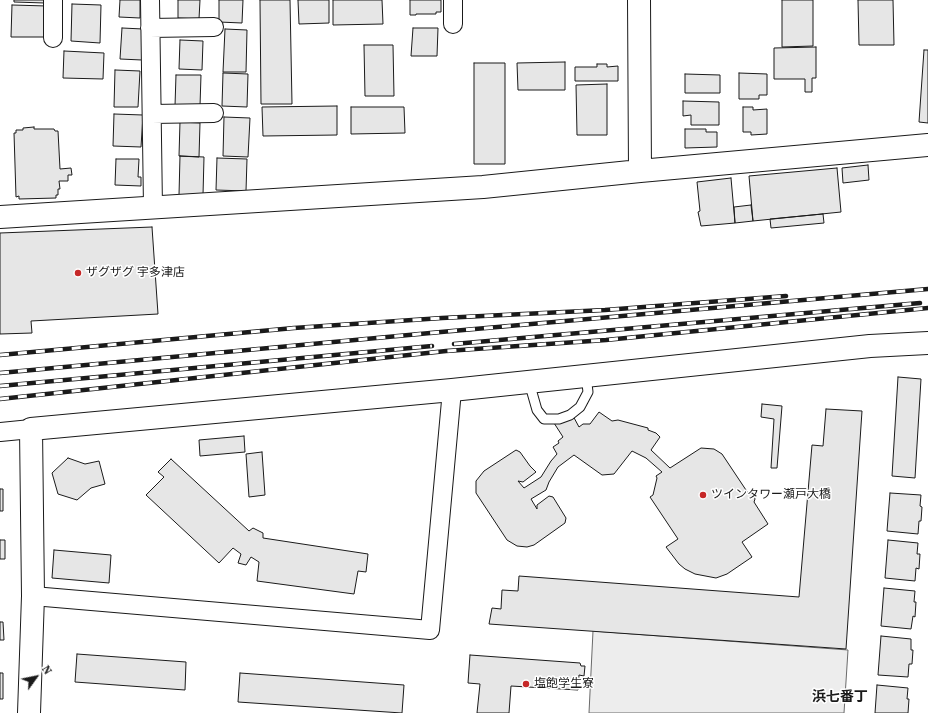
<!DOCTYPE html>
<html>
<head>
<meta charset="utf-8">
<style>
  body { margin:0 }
  #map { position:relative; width:928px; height:713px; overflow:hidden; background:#fff; font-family:"Source Serif 4",serif }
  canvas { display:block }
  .north { position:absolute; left:16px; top:657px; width:40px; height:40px; -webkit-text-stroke:3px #fff; paint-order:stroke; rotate:57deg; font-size:11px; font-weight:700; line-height:16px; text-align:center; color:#1a1a1a }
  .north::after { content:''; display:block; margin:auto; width:14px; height:18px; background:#1a1a1a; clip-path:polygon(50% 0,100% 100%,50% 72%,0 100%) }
</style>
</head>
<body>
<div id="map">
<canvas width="928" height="713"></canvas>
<div class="north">N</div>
</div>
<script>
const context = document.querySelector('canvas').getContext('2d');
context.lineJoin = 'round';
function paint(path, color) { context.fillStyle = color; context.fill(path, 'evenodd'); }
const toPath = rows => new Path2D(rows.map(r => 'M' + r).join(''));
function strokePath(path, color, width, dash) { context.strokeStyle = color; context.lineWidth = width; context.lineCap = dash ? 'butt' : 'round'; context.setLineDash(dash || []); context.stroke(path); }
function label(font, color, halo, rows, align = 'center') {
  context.font = font + ' "Source Serif 4","Noto Sans JP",serif'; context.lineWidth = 3; context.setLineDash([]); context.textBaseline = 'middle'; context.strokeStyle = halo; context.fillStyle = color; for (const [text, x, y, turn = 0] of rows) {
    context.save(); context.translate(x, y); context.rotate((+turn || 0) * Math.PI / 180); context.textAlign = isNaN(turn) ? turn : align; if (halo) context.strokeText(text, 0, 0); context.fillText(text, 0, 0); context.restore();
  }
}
const green = toPath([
  [593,631,848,650,844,713,589,713,593,631]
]);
paint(green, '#ededed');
strokePath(green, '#6a6a6a', 1);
const building = toPath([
  [14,0,45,0,45,3,14,2,14,0],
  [120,0,140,0,140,18,119,17,120,0],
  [178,0,200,0,199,19,178,18,178,0],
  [219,0,243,0,242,23,219,22,219,0],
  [260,0,290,0,292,104,261,104,260,0],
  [298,0,329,0,329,23,299,24,298,0],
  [333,0,382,0,383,24,333,25,333,0],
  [410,0,441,0,441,12,436,12,436,14,416,14,416,15,410,15,410,0],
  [782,0,813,0,813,46,782,47,782,0],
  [858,0,893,0,894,45,859,45,858,0],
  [72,4,101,5,100,43,71,41,72,4],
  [12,5,47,6,47,37,11,37,12,5],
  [122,28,143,29,142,60,120,59,122,28],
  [413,28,438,28,437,56,411,56,413,28],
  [225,29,247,30,246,72,223,72,225,29],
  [180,40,203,41,202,70,179,69,180,40],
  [364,45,393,45,394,96,365,96,364,45],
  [816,47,816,78,812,78,812,92,805,92,805,79,774,79,774,48,816,47],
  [924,50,928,50,928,123,919,122,924,50],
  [64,51,104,53,103,79,63,78,64,51],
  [565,62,565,90,518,90,517,63,565,62],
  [474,63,505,63,505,164,474,164,474,63],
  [597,64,607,64,607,67,618,66,618,81,575,81,575,67,597,67,597,64],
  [115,70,140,71,138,107,114,107,115,70],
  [223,73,248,74,247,107,222,106,223,73],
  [739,73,767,74,767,95,759,95,759,99,739,99,739,73],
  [685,74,720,75,720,93,685,93,685,74],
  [176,75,201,75,200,106,175,106,176,75],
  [607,84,607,135,577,135,576,85,607,84],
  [683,101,719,102,719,125,691,125,691,115,683,116,683,101],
  [337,106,337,135,263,136,262,107,337,106],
  [351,107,404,107,405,133,351,134,351,107],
  [743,107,753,107,753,110,767,109,767,134,751,135,751,132,743,132,743,107],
  [114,114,143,115,141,147,113,146,114,114],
  [224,117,250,118,248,157,223,156,224,117],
  [180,122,200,123,199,157,179,156,180,122],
  [34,127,34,129,54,129,55,131,58,131,60,169,71,168,72,175,68,175,68,181,59,181,60,189,58,189,58,195,56,195,56,198,19,199,19,196,16,197,14,133,16,133,16,130,23,130,23,128,34,127],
  [685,129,706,129,706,132,717,132,717,147,685,148,685,129],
  [180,156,204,157,203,195,179,195,180,156],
  [217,158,247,159,246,191,216,190,217,158],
  [116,159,139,159,138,177,141,177,141,186,115,185,116,159],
  [868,165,869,180,843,183,842,168,868,165],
  [837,168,841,212,753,221,749,176,837,168],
  [731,178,735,223,701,226,698,212,700,211,697,182,731,178],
  [751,205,753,221,735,223,734,207,751,205],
  [823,214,824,223,771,228,770,219,823,214],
  [152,227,158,314,31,321,32,333,0,334,0,233,152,227],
  [898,377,921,379,915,478,892,476,898,377],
  [762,404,782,406,777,468,771,468,774,419,761,417,762,404],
  [826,409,862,411,846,649,489,624,492,608,501,609,502,590,518,591,519,576,799,597,812,445,823,446,826,409],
  [567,412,572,414,579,427,583,424,590,424,599,412,612,421,618,420,648,428,648,430,656,433,660,437,651,450,670,468,701,448,714,449,722,454,748,493,754,495,755,499,754,502,768,524,742,542,752,557,727,574,716,578,695,574,685,569,679,564,666,547,678,539,650,497,653,495,657,478,656,476,662,472,646,458,632,451,614,474,602,475,574,455,558,467,549,482,546,490,531,499,537,509,537,505,549,496,553,497,566,518,565,523,534,545,527,547,517,546,507,540,476,493,476,481,484,471,516,450,520,452,530,466,536,472,523,482,518,481,524,488,541,477,551,461,557,454,553,447,559,443,558,441,563,437,554,423,557,417,562,413,567,412],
  [244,436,245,452,200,456,199,440,244,436],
  [262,452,265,495,249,497,246,454,262,452],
  [68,458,85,464,99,461,105,484,91,488,77,500,58,494,52,473,68,458],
  [171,459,249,531,253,528,263,533,263,538,368,554,366,572,358,571,354,594,257,581,259,562,251,557,246,565,238,563,241,554,233,548,219,563,146,495,164,477,158,472,171,459],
  [0,489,3,489,3,511,0,511,0,489],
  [890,493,921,495,920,506,922,507,921,521,919,521,918,534,887,531,890,493],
  [0,540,5,540,5,559,0,559,0,540],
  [888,540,918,543,917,554,920,554,919,569,916,568,915,581,885,578,888,540],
  [54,550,111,555,109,583,52,578,54,550],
  [884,588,915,591,914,602,916,602,915,617,913,616,911,629,881,626,884,588],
  [0,622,3,622,4,640,0,640,0,622],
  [881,636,911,639,911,650,913,650,912,664,909,664,908,677,878,675,881,636],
  [77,654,186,662,185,690,75,682,77,654],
  [470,655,580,663,581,666,585,666,584,676,579,675,578,690,511,686,509,713,477,713,480,684,468,683,470,655],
  [0,673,3,673,3,699,0,699,0,673],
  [240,673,404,685,402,713,238,702,240,673],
  [877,685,908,688,907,699,909,699,908,713,875,713,877,685]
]);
paint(building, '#e6e6e6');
strokePath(building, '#1a1a1a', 1);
const service = toPath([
  [529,382,537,410,544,419,559,419,570,415,580,407,588,392,586,376]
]);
const minor = toPath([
  [150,0,153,207],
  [453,24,453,0],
  [150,28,214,27],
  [53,38,53,0],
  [152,114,214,113],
  [0,432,31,429],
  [33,596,430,630,452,390]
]);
const tertiary = toPath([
  [639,0,640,171],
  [0,217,483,187,640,171,928,145],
  [29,713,33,596,31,429,452,390,870,346,928,343]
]);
strokePath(service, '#1a1a1a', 11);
strokePath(minor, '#1a1a1a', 20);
strokePath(tertiary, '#1a1a1a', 24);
strokePath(service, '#fff', 9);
strokePath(minor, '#fff', 18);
strokePath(tertiary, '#fff', 22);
const rail = toPath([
  [454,344,920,303],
  [0,355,294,328,442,318,605,310,786,296],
  [0,373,441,332,928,289],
  [0,386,432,346],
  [0,399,446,351,606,340,928,308]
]);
strokePath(rail, '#1a1a1a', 4.5);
strokePath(rail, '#fff', 3, [9]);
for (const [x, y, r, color] of [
  [78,273,4,"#c62828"],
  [703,495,4,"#c62828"],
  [526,684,4,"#c62828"]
]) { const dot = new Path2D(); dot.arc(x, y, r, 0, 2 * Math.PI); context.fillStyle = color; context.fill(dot); strokePath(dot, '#fff', 1.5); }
label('12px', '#1a1a1a', '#fff', [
  ["ザグザグ 宇多津店",86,273],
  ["ツインタワー瀬戸大橋",711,495],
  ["塩飽学生寮",534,684]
], 'left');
label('bold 14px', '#1a1a1a', '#fff', [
  ["浜七番丁",840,697]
]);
</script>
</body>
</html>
